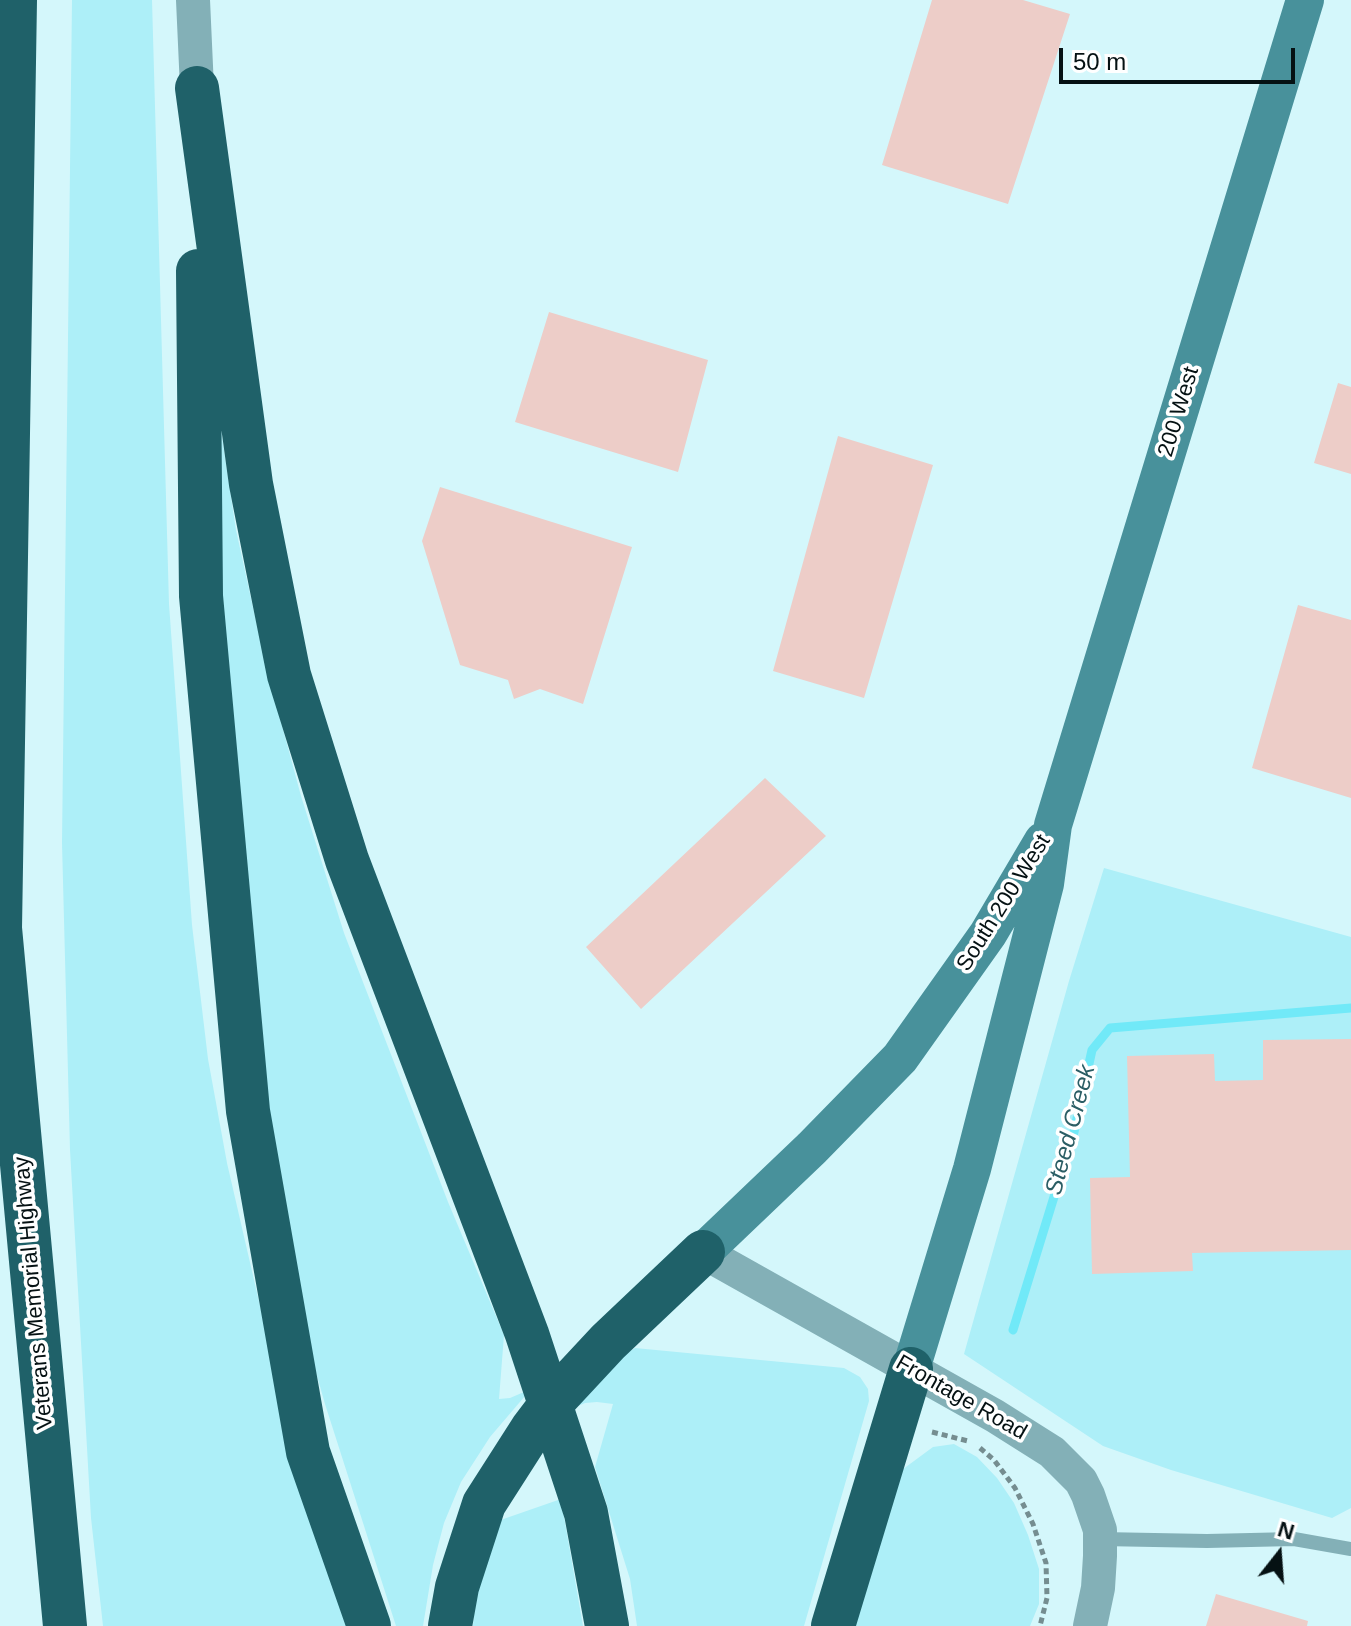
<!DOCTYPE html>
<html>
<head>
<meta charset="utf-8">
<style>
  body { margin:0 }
  #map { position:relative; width:1351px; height:1626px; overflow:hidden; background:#d4f7fb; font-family:Helvetica,sans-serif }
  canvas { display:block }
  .north { position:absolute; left:1239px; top:1514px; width:80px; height:80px; -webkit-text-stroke:6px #fff; paint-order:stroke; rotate:17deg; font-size:22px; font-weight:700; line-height:32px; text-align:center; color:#051113 }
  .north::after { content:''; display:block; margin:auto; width:28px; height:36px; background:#051113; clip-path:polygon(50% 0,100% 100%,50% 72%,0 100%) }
  .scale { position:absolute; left:1059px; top:48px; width:236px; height:36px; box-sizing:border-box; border:4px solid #051113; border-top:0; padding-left:10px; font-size:24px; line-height:28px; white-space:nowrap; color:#051113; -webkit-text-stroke:6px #fff; paint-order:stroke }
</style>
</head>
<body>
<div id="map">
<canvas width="1351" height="1626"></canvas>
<div class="north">N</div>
<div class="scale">50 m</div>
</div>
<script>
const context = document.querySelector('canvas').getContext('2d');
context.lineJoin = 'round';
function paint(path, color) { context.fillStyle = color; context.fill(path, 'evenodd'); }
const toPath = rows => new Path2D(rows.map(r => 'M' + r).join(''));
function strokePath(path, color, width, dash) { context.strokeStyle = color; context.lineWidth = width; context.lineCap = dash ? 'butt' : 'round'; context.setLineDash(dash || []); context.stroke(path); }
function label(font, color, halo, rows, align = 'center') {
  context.font = font + ' Helvetica,sans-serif'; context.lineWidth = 7; context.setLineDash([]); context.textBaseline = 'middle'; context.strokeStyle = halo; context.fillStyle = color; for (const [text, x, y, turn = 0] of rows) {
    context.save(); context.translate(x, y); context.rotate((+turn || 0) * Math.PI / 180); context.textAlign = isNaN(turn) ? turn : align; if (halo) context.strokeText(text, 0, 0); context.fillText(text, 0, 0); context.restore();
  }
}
paint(toPath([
  [72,0,152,0,169,604,192,925,208,1059,227,1163,276,1375,352,1626,103,1626,91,1518,70,1150,62,843],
  [212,370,236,530,265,662,301,796,344,933,448,1202,504,1335,499,1399,510,1398,524,1392,525,1396,490,1437,461,1482,444,1523,433,1565,423,1626,396,1626,325,1404,300,1316,242,991],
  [1104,868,1351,937,1351,1508,1332,1518,1171,1470,1103,1446,964,1354,1069,981],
  [635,1348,844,1368,860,1377,868,1389,869,1401,804,1626,637,1626,630,1579,595,1467,613,1404,597,1402,585,1403,578,1406,616,1360],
  [954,1444,977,1457,997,1478,1014,1503,1028,1535,1039,1569,1039,1604,1030,1626,847,1626,895,1475,933,1447],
  [561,1499,583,1626,473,1626,478,1567,492,1523]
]), '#adeff8');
strokePath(toPath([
  [1013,1330,1074,1132,1092,1050,1110,1028,1351,1008]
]), '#71e9f8', 9);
paint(toPath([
  [932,0,1023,0,1070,14,1008,204,882,165],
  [549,312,708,360,678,472,515,422],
  [1338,383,1351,387,1351,474,1314,463],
  [838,436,933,465,864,698,773,671],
  [440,487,632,547,583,704,540,689,514,699,508,680,460,665,422,541],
  [1298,605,1351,620,1351,798,1252,768],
  [765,778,826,836,641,1009,586,947],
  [1351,1039,1351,1250,1192,1253,1193,1271,1092,1274,1090,1178,1130,1177,1127,1056,1214,1054,1215,1081,1263,1080,1263,1040],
  [1216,1594,1308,1621,1307,1626,1206,1626]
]), '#edcdc8');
strokePath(toPath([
  [932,1432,968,1441],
  [980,1448,994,1460,1015,1488,1033,1524,1046,1563,1047,1598,1040,1626]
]), '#758d90', 5, [6, 4]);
strokePath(toPath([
  [1101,1539,1207,1541,1294,1539,1351,1549]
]), '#83b0b7', 14);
strokePath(toPath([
  [193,0,197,88],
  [703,1252,995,1416,1052,1452,1081,1481,1088,1495,1100,1530,1100,1556,1098,1588,1090,1626]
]), '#83b0b7', 34);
strokePath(toPath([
  [703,1252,812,1148,900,1058,988,934,1043,841],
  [911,1369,972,1169,1045,884,1053,825,1305,0]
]), '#48919b', 38);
strokePath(toPath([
  [15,0,0,928,65,1626],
  [197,88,251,484,289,675,347,860,527,1334,586,1513,607,1626],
  [198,271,201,596,248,1111,308,1452,369,1626],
  [450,1626,457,1587,484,1504,532,1429,554,1400,608,1342,703,1252],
  [833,1626,911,1369]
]), '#1f6169', 44);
label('22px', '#051113', '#fff', [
  ["200 West",1179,412,-73],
  ["South 200 West",1004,903,-58],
  ["Veterans Memorial Highway",34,1293,-95],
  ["Frontage Road",961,1398,30]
]);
label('italic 24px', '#2b5e65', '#fff', [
  ["Steed Creek",1071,1130,-75]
]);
</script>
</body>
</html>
